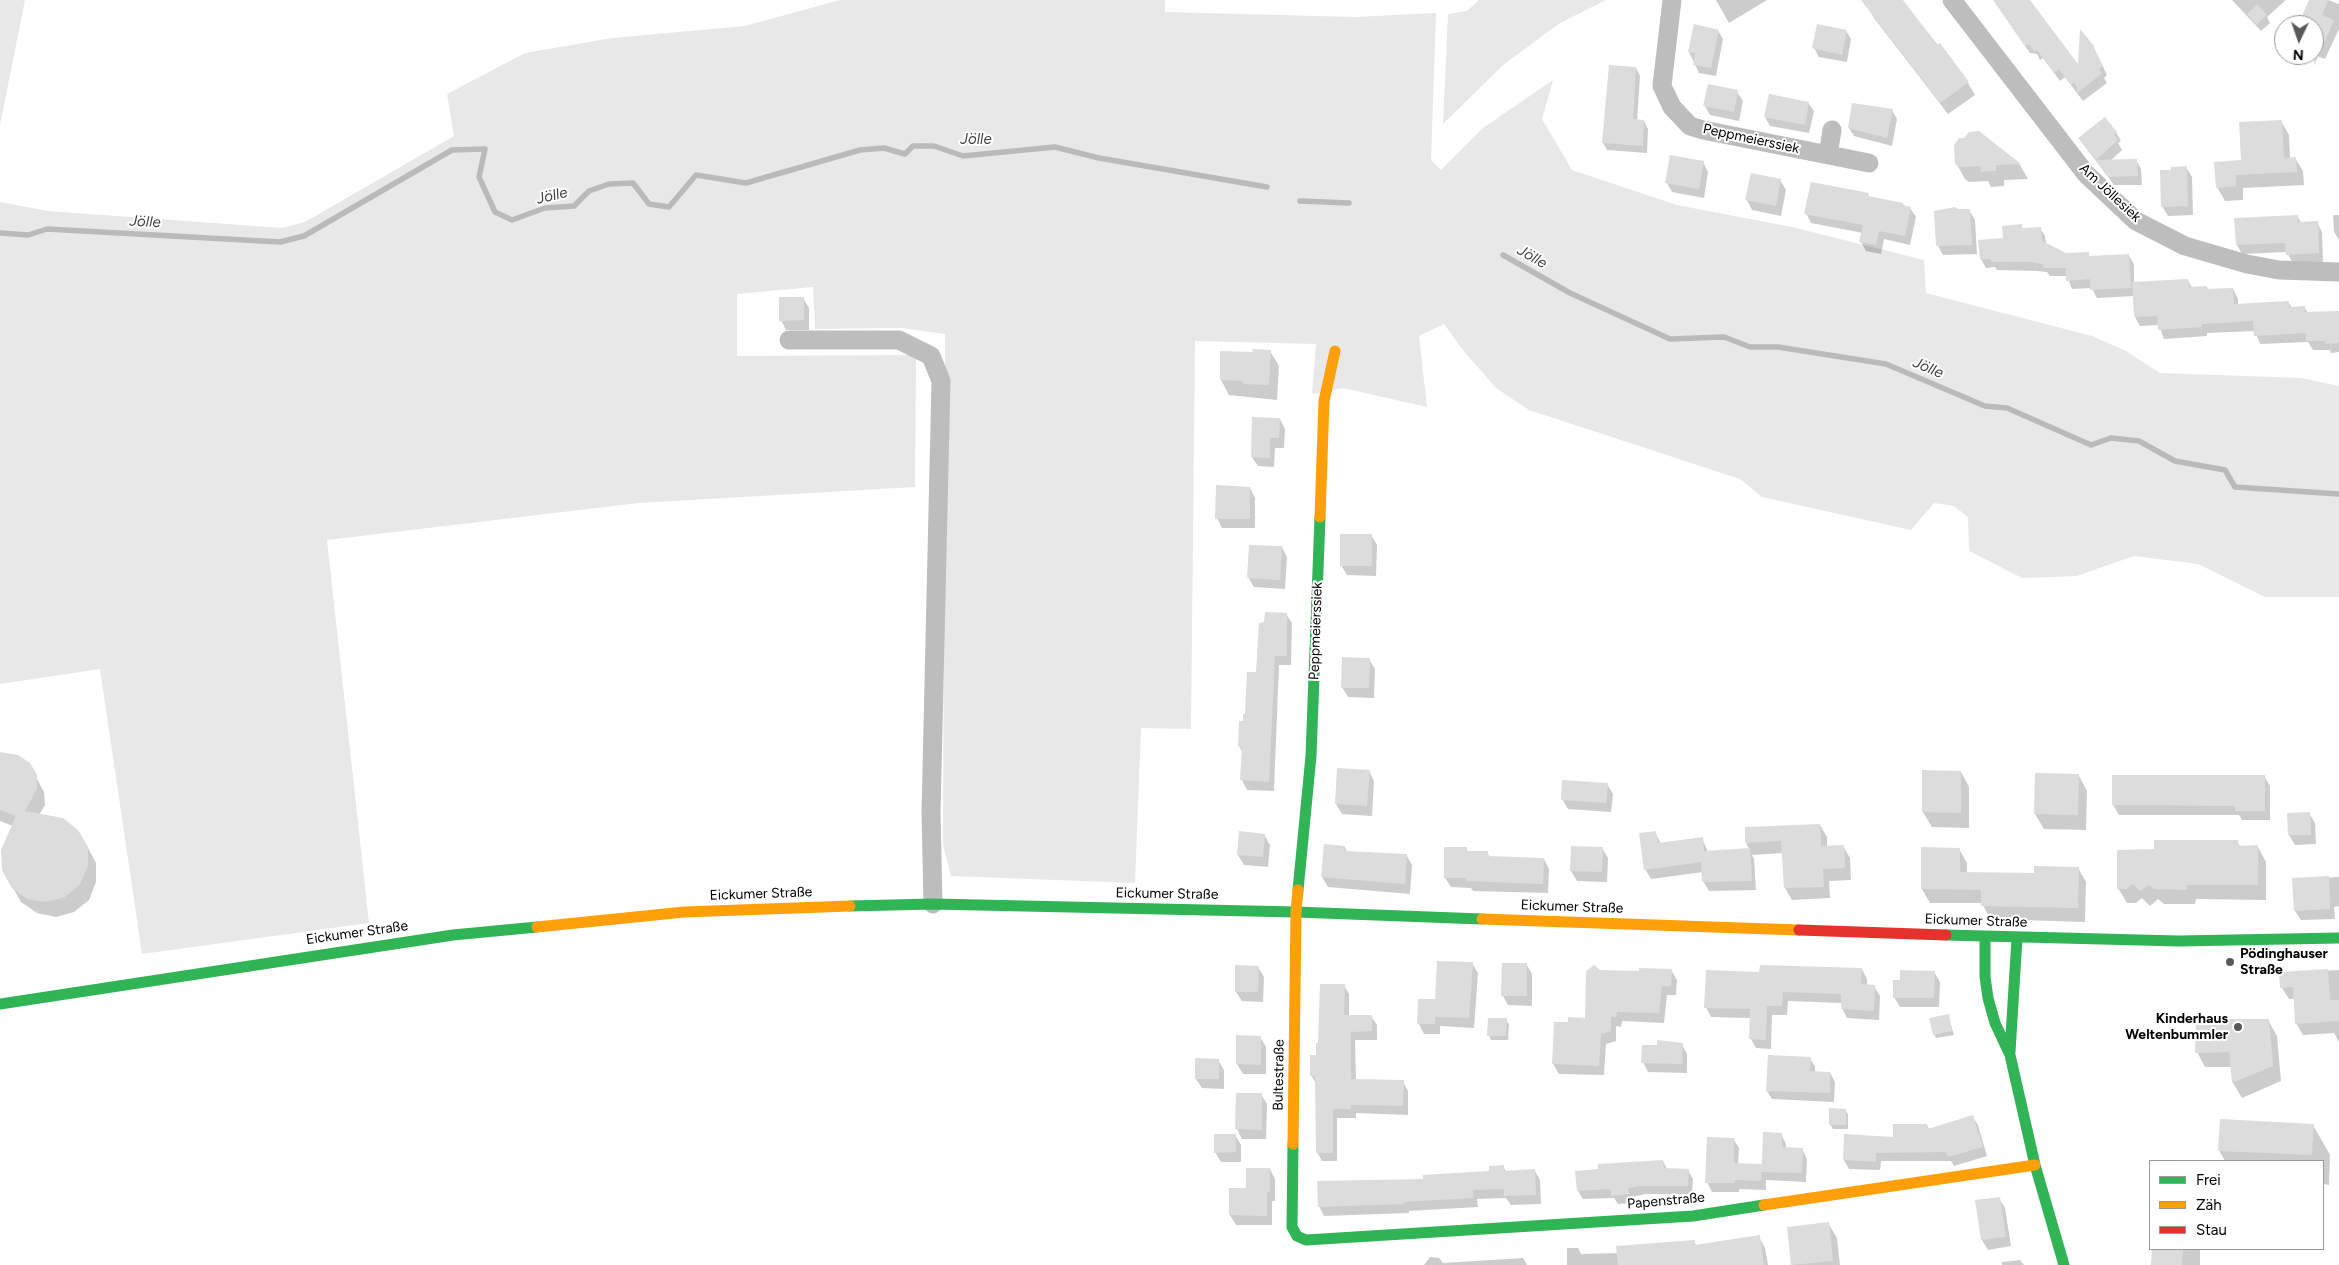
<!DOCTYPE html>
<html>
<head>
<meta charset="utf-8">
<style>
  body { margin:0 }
  #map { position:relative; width:2339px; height:1265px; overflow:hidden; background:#fff; font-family:Figtree,sans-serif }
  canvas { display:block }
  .legend { position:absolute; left:2149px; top:1160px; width:175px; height:90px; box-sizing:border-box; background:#fff; border:1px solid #999; margin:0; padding:6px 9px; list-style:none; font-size:15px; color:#000 }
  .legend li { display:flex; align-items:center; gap:10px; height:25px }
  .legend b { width:25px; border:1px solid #999 }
  .north { position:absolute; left:2274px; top:15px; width:50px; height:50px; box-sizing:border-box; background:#fff; border:1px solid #999; border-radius:50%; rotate:183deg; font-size:14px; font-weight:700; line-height:20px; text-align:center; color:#000 }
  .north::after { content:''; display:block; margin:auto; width:18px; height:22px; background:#595959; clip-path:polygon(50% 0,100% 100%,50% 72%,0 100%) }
</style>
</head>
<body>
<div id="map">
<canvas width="2339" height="1265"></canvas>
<ul class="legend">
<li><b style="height:6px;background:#30b455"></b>Frei</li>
<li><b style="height:6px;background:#ff9f0a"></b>Zäh</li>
<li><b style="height:6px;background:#e5322d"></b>Stau</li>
</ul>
<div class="north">N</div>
</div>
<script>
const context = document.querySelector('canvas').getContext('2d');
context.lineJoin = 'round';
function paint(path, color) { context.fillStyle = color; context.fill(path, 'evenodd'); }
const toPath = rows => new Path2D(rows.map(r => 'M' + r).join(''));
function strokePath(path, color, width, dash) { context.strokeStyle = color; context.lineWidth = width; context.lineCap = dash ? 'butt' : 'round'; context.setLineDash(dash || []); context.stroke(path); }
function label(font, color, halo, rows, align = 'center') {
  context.font = font + ' Figtree,sans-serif'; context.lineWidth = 4; context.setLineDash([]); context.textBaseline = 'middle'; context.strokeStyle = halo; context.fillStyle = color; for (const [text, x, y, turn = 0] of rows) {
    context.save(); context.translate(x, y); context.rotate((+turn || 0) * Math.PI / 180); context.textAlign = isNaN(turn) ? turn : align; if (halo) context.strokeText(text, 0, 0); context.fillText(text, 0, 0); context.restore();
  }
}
paint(toPath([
  [0,0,25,0,0,125],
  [840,0,1165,0,1165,12,1355,17,1436,13,1431,160,1441,170,1483,128,1553,80,1542,119,1572,170,1677,205,1792,227,1924,260,1926,293,2092,336,2126,351,2160,373,2301,378,2339,386,2339,597,2265,597,2198,564,2134,556,2077,576,2022,578,1969,551,1968,517,1954,506,1934,503,1911,530,1762,497,1740,479,1529,410,1496,388,1462,349,1444,324,1419,336,1427,407,1343,388,1312,394,1316,344,1195,341,1191,729,1141,728,1135,883,951,876,943,845,945,334,901,328,815,329,813,287,737,294,737,356,916,355,915,487,639,503,327,540,369,923,142,954,100,669,0,684,0,202,48,211,282,228,305,222,454,136,447,94,525,53,612,38,745,26],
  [1479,0,1606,0,1560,23,1503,65,1443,124,1448,14,1467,11]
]), '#e8e8e8');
paint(toPath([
  [1716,0,1767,0,1729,23],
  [1869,0,1902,0,1968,83,1975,95,1948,114,1874,18,1867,6],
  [1994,0,2023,0,2079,67,2093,46,2107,75,2104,78,2107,83,2083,101,2065,77,2060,81,2043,58,2040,60,2037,54,2030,53],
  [2232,0,2286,0,2267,17,2270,23,2261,31],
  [2310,0,2328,0,2339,4,2339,29,2325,59,2314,55,2314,25,2300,25],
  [1718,31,1723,39,1716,76,1699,73,1689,52],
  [1846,31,1851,39,1847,62,1819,57,1814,48],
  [1636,68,1640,76,1637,121,1644,121,1648,129,1647,153,1607,150,1603,143],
  [1737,92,1743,101,1739,121,1710,115,1705,106],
  [1808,103,1814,111,1809,133,1770,126,1765,117],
  [1892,110,1897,119,1892,146,1854,136,1849,128],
  [2281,121,2289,135,2290,158,2295,158,2303,171,2304,185,2243,188,2243,200,2225,201,2217,187],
  [2116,132,2121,141,2118,143,2122,150,2110,161,2136,160,2141,169,2142,185,2114,185,2080,138],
  [1979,133,2020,165,2028,179,2004,180,2004,186,1991,187,1988,181,1969,182,1965,179,1956,163,1965,139],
  [1703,162,1708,172,1704,198,1672,192,1667,183],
  [2186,167,2192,177,2193,215,2168,216,2162,206,2172,171],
  [1780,180,1786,190,1781,216,1752,210,1747,200],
  [1868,195,1870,198,1903,204,1904,207,1910,208,1916,217,1910,245,1884,239,1881,254,1866,251,1861,242,1863,233,1811,223,1806,213],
  [1969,210,1975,220,1977,254,1943,255,1938,246,1957,211],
  [2333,215,2339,215,2339,240,2334,232],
  [2298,217,2301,223,2317,223,2322,232,2323,263,2293,264,2287,252,2242,254,2237,245],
  [2021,225,2023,229,2040,228,2045,236,2046,245,2066,254,2088,253,2090,258,2129,256,2134,264,2134,283,2188,280,2192,288,2207,287,2208,290,2233,289,2238,299,2238,305,2288,302,2292,308,2304,307,2308,313,2339,312,2339,352,2331,353,2330,350,2313,350,2308,342,2260,344,2255,331,2207,333,2207,336,2164,339,2159,325,2140,326,2135,317,2134,296,2097,298,2092,288,2072,289,2067,276,2050,276,2047,272,2037,271,1997,270,1995,267,1986,268,1981,259,1980,241,2004,240],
  [803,298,809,308,809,330,786,330,781,320],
  [1270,351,1279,366,1277,400,1229,395,1221,380,1254,354],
  [1280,419,1285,429,1284,448,1275,448,1274,467,1258,466,1252,457],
  [1250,488,1255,498,1255,528,1222,528,1217,518],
  [1371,535,1377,545,1376,576,1347,575,1341,565],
  [1282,547,1287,557,1285,589,1254,587,1248,577],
  [1286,614,1292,623,1291,665,1279,665,1274,791,1247,790,1242,780,1243,753,1239,746,1244,722,1257,673],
  [1369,659,1375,669,1374,698,1348,697,1342,687],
  [0,756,29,764,44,792,45,805,39,815,87,846,96,863,96,882,89,900,74,912,56,917,37,913,21,902,12,886,13,826,0,821],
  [1369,771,1374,781,1372,816,1342,814,1336,804],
  [1924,772,1961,772,1969,787,1969,828,1932,827,1923,812],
  [2036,774,2079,776,2087,791,2086,830,2044,829,2035,814],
  [2113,776,2264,776,2270,786,2270,820,2242,820,2239,815,2119,815,2113,805],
  [1607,784,1613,794,1611,812,1568,809,1562,799],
  [2309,813,2315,823,2316,844,2295,845,2289,835],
  [1820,825,1827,837,1827,847,1843,846,1850,858,1851,880,1829,881,1830,898,1792,900,1785,888,1783,853,1752,855,1754,859,1756,890,1709,891,1703,881,1703,872,1651,879,1645,869,1655,832,1661,844,1702,838,1708,852,1750,850,1746,843],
  [1265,836,1270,845,1268,867,1244,865,1238,855],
  [2237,841,2240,847,2258,847,2266,862,2266,900,2196,899,2195,904,2164,904,2158,899,2150,906,2142,898,2136,903,2127,903,2118,888,2155,851],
  [1325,845,1345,847,1347,852,1407,856,1412,865,1410,894,1328,887,1322,877],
  [1466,848,1468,852,1487,853,1490,857,1544,859,1549,869,1548,893,1473,891,1471,888,1451,887,1445,878],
  [1602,848,1608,858,1607,882,1577,881,1571,871],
  [1923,848,1959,849,1967,863,1967,873,2035,875,2078,868,2086,882,2085,922,1990,919,1982,903,1930,903,1922,889],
  [2339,877,2339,906,2334,907,2335,919,2301,920,2295,911,2294,879],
  [1472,963,1478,973,1474,1028,1440,1026,1440,1034,1424,1034,1419,1024,1436,1001],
  [1527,965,1532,974,1532,1006,1508,1005,1503,996],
  [1258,967,1264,977,1263,1002,1242,1001,1236,992],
  [1862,969,1867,979,1867,986,1874,986,1880,996,1879,1020,1847,1018,1842,1008,1842,1003,1788,1001,1787,1015,1772,1015,1771,1049,1756,1048,1751,1039,1751,1018,1711,1017,1706,1007,1761,973],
  [1671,970,1677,980,1676,995,1667,995,1664,1023,1622,1021,1621,1027,1616,1026,1616,1041,1606,1044,1604,1075,1559,1074,1553,1064,1569,1023,1586,1019,1599,971,1640,973],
  [2339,970,2339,1042,2334,1033,2303,1035,2296,1023,2294,999,2289,999,2282,988,2281,973],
  [1934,972,1940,982,1939,1007,1900,1007,1894,997,1901,981],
  [1344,985,1349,994,1349,1017,1371,1016,1377,1025,1377,1040,1355,1040,1356,1080,1403,1082,1408,1091,1408,1115,1356,1113,1356,1118,1337,1118,1337,1161,1322,1161,1317,1152,1317,1085,1311,1075,1320,1044],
  [1948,1015,1954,1035,1936,1038,1934,1034],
  [1506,1020,1509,1024,1508,1040,1491,1040,1489,1035],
  [2268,1020,2277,1036,2281,1081,2242,1098,2233,1083,2232,1067,2205,1067,2197,1052],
  [1237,1037,1260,1037,1266,1047,1266,1074,1243,1074,1237,1064],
  [1682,1045,1687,1054,1687,1073,1648,1072,1643,1062],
  [1810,1058,1815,1067,1815,1072,1830,1073,1835,1082,1834,1102,1772,1099,1767,1091],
  [1218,1060,1224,1070,1224,1089,1202,1088,1196,1079],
  [1261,1094,1267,1104,1266,1139,1242,1139,1237,1129],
  [1845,1110,1848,1114,1848,1129,1833,1129,1830,1124],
  [1972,1116,1978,1125,1987,1156,1954,1166,1951,1161,1881,1161,1880,1170,1849,1169,1844,1160,1845,1136,1895,1138,1927,1125,1929,1129],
  [2313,1125,2330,1155,2329,1185,2323,1184,2323,1161,2225,1161,2219,1150],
  [1781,1134,1786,1144,1786,1149,1802,1149,1807,1159,1806,1182,1766,1180,1766,1190,1739,1189,1739,1192,1712,1192,1707,1182,1733,1139,1739,1148,1738,1165,1763,1165],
  [1235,1135,1241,1145,1241,1162,1221,1162,1215,1152],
  [1663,1161,1667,1169,1688,1170,1693,1179,1692,1194,1646,1194,1632,1197,1633,1203,1618,1204,1614,1198,1583,1199,1578,1191],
  [1503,1166,1506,1172,1535,1171,1540,1180,1541,1204,1511,1205,1506,1198,1477,1199,1478,1207,1409,1211,1409,1213,1324,1216,1319,1206,1424,1180,1490,1173],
  [1270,1169,1275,1179,1275,1201,1272,1201,1272,1225,1236,1225,1230,1215,1247,1189],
  [1999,1198,2005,1208,2011,1246,1988,1250,1982,1240,1977,1201],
  [1828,1223,1837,1238,1840,1265,1793,1265,1788,1228],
  [1759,1237,1765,1248,1768,1265,1567,1265,1567,1248,1578,1248,1581,1254,1618,1253,1694,1242,1697,1246],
  [2153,1249,2200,1249,2200,1265,2153,1265],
  [1430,1257,1439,1258,1443,1263,1523,1258,1527,1265,1424,1265],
  [2020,1260,2024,1265,2002,1265,2002,1262]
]), '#0003');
strokePath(toPath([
  [1300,201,1349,203],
  [0,233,28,235,47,229,280,242,304,236,452,150,485,149,479,177,495,212,512,220,545,208,574,206,589,191,609,184,633,183,649,204,669,207,696,175,746,183,860,150,884,148,905,154,913,146,934,146,963,156,1055,147,1099,158,1267,187],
  [1503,255,1570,293,1670,339,1724,337,1750,347,1778,347,1886,364,1985,406,2007,408,2091,445,2111,438,2139,441,2175,461,2225,470,2235,487,2339,494]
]), '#bababa', 5.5);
paint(toPath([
  [1861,0,1903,0,1937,45,1940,43,1969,82,1940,103],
  [1993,0,2030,0,2078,64,2080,29,2094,46,2094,49,2103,66,2099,69,2102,73,2077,93,2077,87,2074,82,2071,85,2059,69,2054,73,2037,50,2034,51,2030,45,2024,45],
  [2309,0,2328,0,2322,15,2334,20,2314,66,2314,25,2298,25],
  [2257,4,2267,15,2256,25,2247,14],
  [1694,24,1719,30,1711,68,1693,65,1695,53,1688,52],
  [1817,24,1847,30,1842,55,1812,48],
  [1609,65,1636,67,1633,119,1644,120,1643,146,1602,143],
  [1708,84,1738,90,1734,112,1703,106],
  [1769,94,1809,102,1805,125,1764,117],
  [1852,103,1893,109,1887,138,1848,128],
  [2105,117,2117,132,2114,135,2118,140,2096,160,2137,159,2138,176,2108,177,2078,138],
  [2282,120,2284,158,2296,157,2297,172,2236,175,2236,186,2216,188,2214,162,2241,160,2239,122],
  [1979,131,2021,164,1996,165,1996,171,1981,172,1980,166,1960,167,1955,164,1954,145,1959,138,1964,138,1969,132],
  [1670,155,1704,161,1699,189,1665,183],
  [2187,166,2188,206,2161,207,2160,170,2171,170,2171,167],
  [1751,173,1781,179,1776,206,1745,200],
  [1811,182,1869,193,1868,196,1903,203,1903,205,1911,207,1905,236,1879,231,1876,245,1859,242,1863,225,1804,214],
  [1955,207,1958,209,1970,209,1972,245,1936,246,1934,211],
  [2298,215,2298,222,2318,221,2319,253,2286,255,2285,243,2236,245,2234,218],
  [2022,224,2022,228,2041,227,2042,241,2066,253,2089,252,2089,256,2129,254,2131,288,2090,290,2090,279,2066,281,2066,268,2043,268,2043,264,2032,262,1991,262,1991,259,1980,259,1978,240,2003,238,2002,226],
  [2188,279,2189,287,2207,286,2207,289,2233,288,2234,304,2289,301,2289,307,2305,306,2305,312,2339,311,2339,343,2325,344,2325,341,2306,341,2306,333,2254,336,2253,321,2202,324,2202,327,2158,330,2157,316,2134,317,2132,282],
  [779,297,804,297,804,320,779,321],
  [1252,349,1271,350,1269,385,1243,384,1243,381,1220,380,1220,351,1253,352],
  [1252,417,1280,418,1279,438,1270,438,1270,458,1251,457],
  [1216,485,1250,487,1250,519,1215,519],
  [1340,534,1372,534,1372,566,1340,566],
  [1249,545,1282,546,1280,580,1247,578],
  [1265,612,1287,613,1287,656,1275,656,1269,782,1240,780,1242,747,1238,746,1239,721,1243,721,1243,714,1245,714,1247,672,1256,672,1259,623,1264,622],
  [1342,657,1370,658,1369,688,1341,688],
  [0,752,18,755,30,763,37,775,37,789,25,811,63,818,78,830,88,847,88,866,80,884,65,897,46,902,27,899,11,887,2,870,1,850,16,816,0,810],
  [1337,768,1370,770,1367,806,1335,804],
  [1922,770,1961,771,1961,813,1922,812],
  [2035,773,2079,774,2078,815,2034,814],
  [2112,775,2265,775,2265,811,2235,811,2235,806,2112,805],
  [1562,780,1608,783,1606,803,1561,800],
  [2310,812,2311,835,2288,835,2287,813],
  [1820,824,1821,846,1844,845,1845,868,1823,869,1824,887,1784,888,1781,841,1745,843,1745,827],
  [1239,831,1265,834,1263,857,1237,855],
  [1656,831,1658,843,1703,837,1704,851,1750,848,1752,881,1702,882,1701,862,1644,870,1639,833],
  [2154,840,2238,840,2238,846,2258,845,2258,885,2187,885,2187,890,2154,889,2149,885,2140,891,2133,884,2127,889,2117,889,2117,850,2154,849],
  [1324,844,1345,846,1345,851,1407,854,1405,884,1321,877],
  [1571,846,1603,847,1602,872,1570,871],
  [1444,847,1467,847,1467,851,1488,851,1488,856,1544,858,1543,884,1466,881,1466,878,1444,878],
  [1921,847,1960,848,1960,872,2034,873,2034,866,2079,867,2078,908,1981,906,1981,890,1921,889],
  [2329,876,2330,909,2294,911,2292,878],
  [1437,961,1473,962,1469,1018,1435,1017,1435,1024,1417,1024,1418,999,1435,999],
  [1502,963,1527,963,1527,996,1501,996],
  [1235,965,1259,966,1258,992,1235,992],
  [1594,965,1600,970,1639,971,1639,968,1672,969,1671,986,1662,986,1659,1013,1617,1012,1616,1017,1611,1017,1611,1031,1601,1034,1599,1066,1552,1064,1554,1022,1568,1022,1568,1017,1585,1018,1586,971],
  [1760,965,1862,968,1861,984,1875,985,1874,1011,1841,1009,1841,994,1783,992,1782,1006,1767,1006,1766,1040,1749,1039,1750,1009,1704,1008,1706,970,1759,972],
  [2328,969,2330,1000,2339,1000,2339,1021,2295,1024,2293,987,2280,988,2279,972],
  [1900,970,1935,971,1934,998,1893,998,1893,980,1900,980],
  [1320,984,1345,984,1344,1015,1372,1015,1372,1031,1351,1032,1351,1079,1404,1080,1403,1106,1351,1105,1351,1109,1333,1109,1333,1153,1316,1153,1315,1076,1310,1076,1310,1055,1316,1055,1316,1043,1318,1043],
  [1949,1014,1952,1031,1933,1035,1929,1018],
  [1488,1018,1507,1018,1506,1036,1487,1036],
  [2196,1019,2269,1019,2273,1066,2232,1083,2229,1052,2195,1053],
  [1236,1035,1261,1036,1261,1065,1236,1064],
  [1657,1040,1683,1043,1682,1064,1641,1063,1642,1045,1657,1045],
  [1768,1055,1811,1057,1810,1071,1830,1072,1830,1093,1766,1091],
  [1195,1058,1219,1059,1219,1079,1195,1079],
  [1236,1093,1262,1093,1262,1130,1235,1129],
  [1829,1108,1846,1109,1846,1125,1829,1125],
  [1973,1115,1983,1147,1948,1157,1946,1152,1876,1153,1876,1162,1843,1160,1844,1134,1893,1137,1893,1124,1927,1124,1928,1129],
  [2220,1119,2314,1124,2312,1155,2218,1151],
  [1763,1132,1782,1133,1782,1147,1803,1148,1802,1173,1762,1172,1761,1181,1735,1180,1734,1183,1705,1183,1707,1137,1734,1138,1734,1163,1762,1164],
  [1214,1134,1236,1134,1236,1152,1214,1153],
  [1663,1160,1664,1168,1689,1169,1688,1186,1640,1186,1628,1188,1629,1194,1611,1196,1611,1189,1577,1191,1575,1171,1598,1169,1598,1164],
  [1504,1165,1504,1171,1535,1169,1536,1195,1504,1196,1504,1189,1473,1190,1473,1198,1404,1202,1405,1204,1318,1207,1317,1181,1423,1179,1423,1175,1489,1171,1489,1166],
  [1246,1168,1270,1168,1270,1192,1267,1192,1267,1216,1229,1215,1229,1188,1246,1188],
  [2000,1197,2006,1237,1981,1240,1975,1200],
  [1829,1222,1833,1261,1791,1265,1787,1227],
  [1760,1235,1764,1265,1618,1265,1616,1246,1695,1240,1695,1245],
  [2152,1249,2183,1249,2182,1265,2151,1265]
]), '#dcdcdc');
strokePath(toPath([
  [1672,0,1662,86,1672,107,1690,126,1703,130,1869,163],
  [1952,0,2086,174,2136,221,2185,246,2247,264,2279,270,2339,272],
  [1828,155,1832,130],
  [789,340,899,340,931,356,941,381,931,812,933,904]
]), '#bdbdbd', 19);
strokePath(toPath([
  [1298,890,1311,756,1320,517],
  [850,906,933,904,1296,912,1482,919],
  [1946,935,2179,941,2339,938],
  [1985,937,1985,977,1988,998,1995,1023,2010,1055,2035,1165,2064,1265],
  [0,1004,453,935,537,927],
  [2010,1052,2017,938],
  [1293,1144,1292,1227,1297,1236,1306,1240,1693,1216,1764,1205]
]), '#30b455', 11);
strokePath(toPath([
  [1320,517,1324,401,1335,351],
  [1482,919,1799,930],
  [537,927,684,912,850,906],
  [1293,1144,1296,912,1298,890],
  [1764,1205,2035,1165]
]), '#ff9f0a', 11);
strokePath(toPath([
  [1799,930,1946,935]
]), '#e5322d', 11);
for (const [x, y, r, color] of [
  [2230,962,5,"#595959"],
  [2238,1027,5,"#595959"]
]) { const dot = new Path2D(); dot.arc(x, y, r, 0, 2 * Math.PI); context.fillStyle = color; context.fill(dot); strokePath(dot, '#fff', 2); }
label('14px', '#000', '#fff', [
  ["Peppmeierssiek",1751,139,12],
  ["Am Jöllesiek",2110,193,43],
  ["Peppmeierssiek",1316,631,-88],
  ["Eickumer Straße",761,894,-2],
  ["Eickumer Straße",1167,894,1],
  ["Eickumer Straße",1572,907,2],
  ["Eickumer Straße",1976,921,2],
  ["Eickumer Straße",357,933,-8],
  ["Bultestraße",1279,1075,-89],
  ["Papenstraße",1666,1201,-5]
]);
label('bold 14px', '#000', '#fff', [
  ["Pödinghauser",2240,954],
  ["Straße",2240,970],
  ["Kinderhaus",2228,1019,"right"],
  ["Weltenbummler",2228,1035,"right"]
], 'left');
label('italic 15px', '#3e3e3e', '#fff', [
  ["Jölle",976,140],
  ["Jölle",552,196,-13],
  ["Jölle",145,222,3],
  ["Jölle",1532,257,30],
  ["Jölle",1928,368,23]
]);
</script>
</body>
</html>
